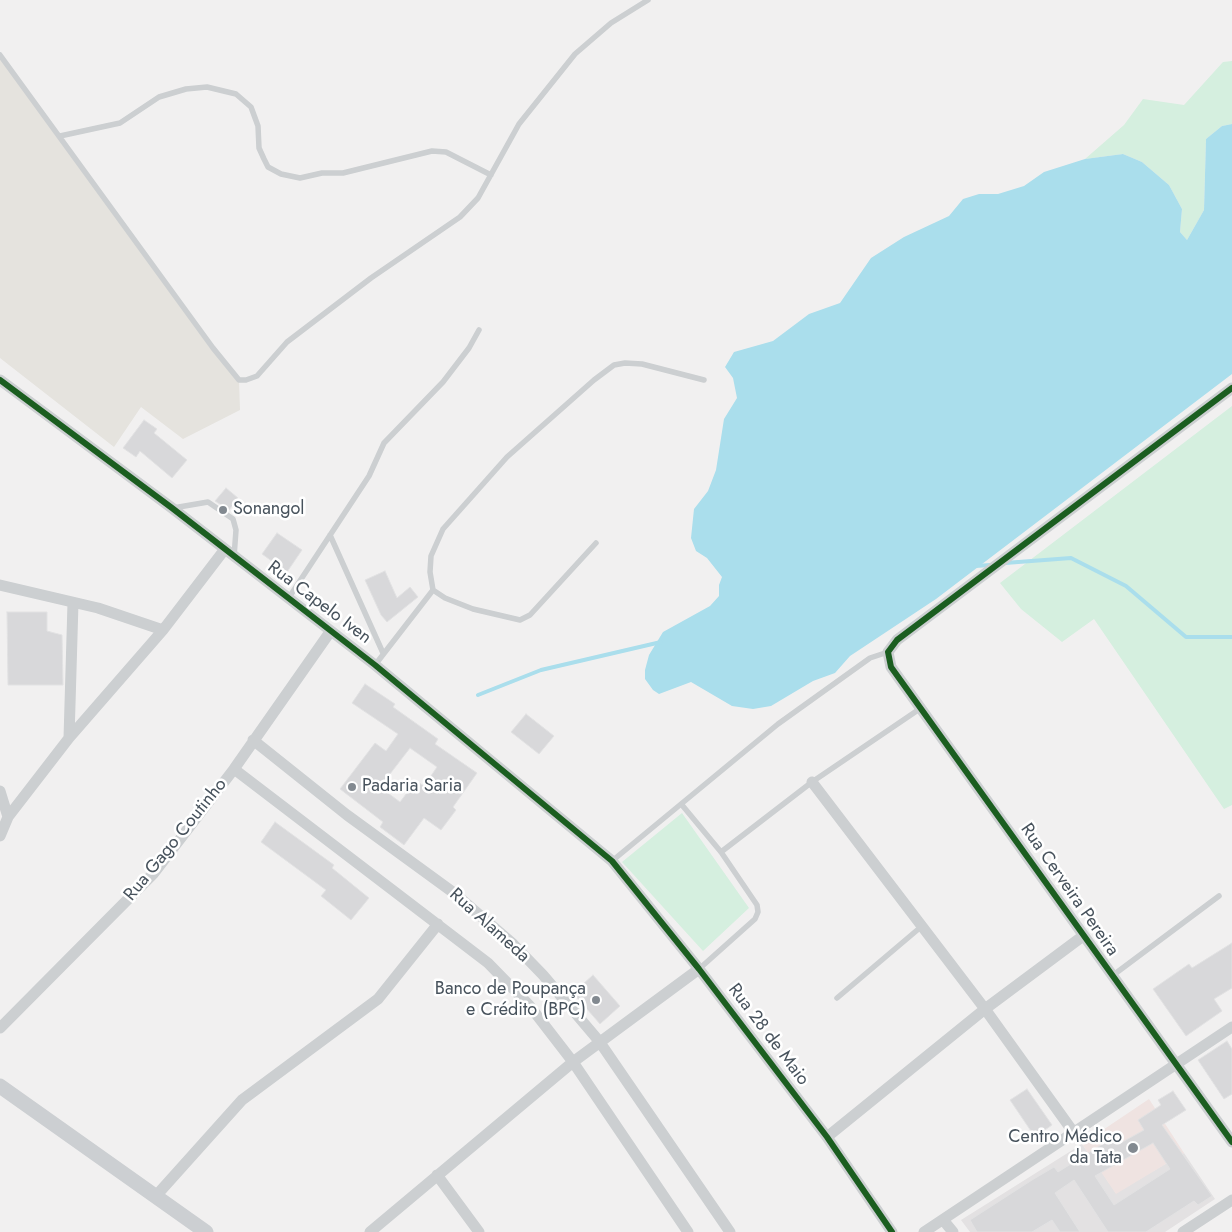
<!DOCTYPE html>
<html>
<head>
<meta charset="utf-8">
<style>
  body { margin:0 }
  canvas { display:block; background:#f1f0f0 }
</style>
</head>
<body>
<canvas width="1232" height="1232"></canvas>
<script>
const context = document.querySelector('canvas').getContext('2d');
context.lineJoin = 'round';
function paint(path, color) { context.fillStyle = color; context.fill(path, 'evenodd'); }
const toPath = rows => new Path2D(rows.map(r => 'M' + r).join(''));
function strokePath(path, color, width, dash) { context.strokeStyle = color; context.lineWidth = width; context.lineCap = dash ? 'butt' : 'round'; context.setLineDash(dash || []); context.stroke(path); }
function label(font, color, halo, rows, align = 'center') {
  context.font = font + ' Jost,sans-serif'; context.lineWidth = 5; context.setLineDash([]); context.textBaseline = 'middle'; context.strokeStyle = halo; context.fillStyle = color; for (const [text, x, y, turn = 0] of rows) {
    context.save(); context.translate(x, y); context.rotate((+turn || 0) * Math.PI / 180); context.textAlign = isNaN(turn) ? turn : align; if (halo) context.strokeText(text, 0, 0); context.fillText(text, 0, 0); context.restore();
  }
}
paint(toPath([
  [0,55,239,380,240,410,183,439,141,407,114,447,0,358]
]), '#e5e3de');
paint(toPath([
  [1082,1144,1116,1193,1184,1153,1215,1199,1165,1232,970,1232,961,1220]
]), '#e3e1e2');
paint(toPath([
  [1149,1099,1184,1153,1116,1194,1082,1144]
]), '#efe3e1');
paint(toPath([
  [1232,61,1232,124,1222,126,1206,139,1204,210,1187,240,1180,232,1182,209,1169,185,1142,162,1123,154,1085,159,1124,125,1143,99,1184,105,1223,62],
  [1232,406,1232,805,1224,809,1094,619,1062,642,1021,609,1000,583],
  [682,813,749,908,703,951,622,862]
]), '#d5efdf');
paint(toPath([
  [1232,124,1232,374,936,599,850,656,835,673,813,681,771,706,753,709,732,706,691,682,659,694,653,690,645,679,645,670,649,655,663,632,710,606,719,596,719,585,722,577,707,558,696,551,691,538,694,509,708,491,716,470,724,419,737,398,733,378,725,367,734,352,773,341,809,314,840,303,871,258,904,237,949,216,963,199,979,194,998,194,1024,186,1044,172,1085,159,1123,154,1142,162,1169,185,1182,209,1180,232,1187,240,1204,210,1206,139,1222,126]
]), '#aadeec');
strokePath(toPath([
  [1005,563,1071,558,1126,586,1186,637,1232,637],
  [975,566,991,565],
  [478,695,541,670,661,642]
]), '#aadeec', 4);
const building = toPath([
  [144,420,157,429,154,433,187,460,172,478,140,451,136,457,123,448,144,420],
  [226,488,238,498,229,510,215,501,226,488],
  [277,533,302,550,287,572,262,554,277,533],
  [385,571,397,598,410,587,418,597,387,622,381,615,365,580,385,571],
  [7,612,47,612,47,631,62,635,63,685,8,685,7,612],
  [365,684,395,704,393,707,438,739,435,744,477,773,453,807,456,810,441,830,424,818,404,845,380,827,383,822,340,789,375,743,386,751,398,734,352,703,365,684],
  [410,748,437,767,424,786,416,781,400,802,380,787,410,748],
  [526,714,554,736,539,754,511,732,526,714],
  [275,822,334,865,332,868,369,898,351,920,321,896,326,890,261,842,275,822],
  [1232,943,1232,988,1214,999,1222,1011,1186,1036,1153,989,1189,964,1192,968,1232,943],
  [593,975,620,1006,600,1024,573,993,593,975],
  [1227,1041,1232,1049,1232,1094,1224,1099,1198,1060,1227,1041],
  [1027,1089,1052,1125,1035,1137,1010,1100,1027,1089],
  [1173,1091,1186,1110,1162,1125,1212,1196,1198,1205,1194,1201,1146,1232,1108,1232,1074,1180,1055,1193,1080,1232,1060,1232,1052,1220,1032,1232,977,1232,970,1220,1032,1180,1054,1167,1058,1172,1114,1137,1119,1144,1144,1130,1138,1120,1161,1105,1158,1100,1173,1091],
  [1153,1143,1170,1169,1114,1205,1095,1176,1153,1143]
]);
paint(building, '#d8d8da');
strokePath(building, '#e2e2e3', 1);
strokePath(toPath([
  [0,55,213,348,239,380,246,380,257,376,287,342,371,278,460,217,478,198,519,124,575,54,611,23,648,0],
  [60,136,120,123,159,97,186,89,207,87,236,94,251,107,258,126,259,148,264,159,268,167,281,174,300,178,322,173,343,173,432,151,446,152,491,175],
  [173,508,208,502,233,519,236,530,234,557],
  [330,535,383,653],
  [433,590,445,598,473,609,520,620,530,615,596,543],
  [288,599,369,476,384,443,443,382,469,348,479,330],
  [375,665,433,590,430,572,431,556,443,529,507,457,594,380,614,365,625,363,642,364,704,380],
  [682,805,721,852,757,905,758,912,755,919,699,969],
  [721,852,812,782,921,708],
  [612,861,778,724,870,658,888,652],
  [1112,976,1219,896],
  [837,998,922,926]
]), '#cccfd1', 5.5);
strokePath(toPath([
  [0,380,172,508,375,665,612,861,699,969,827,1137,892,1232],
  [1232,388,897,640,888,652,891,667,1232,1142],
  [0,585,98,608,163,630],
  [69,738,73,603],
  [253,740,347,815,454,893,513,944,543,975,599,1041,730,1232],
  [234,769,488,963,529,1005,573,1062,688,1232],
  [812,782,985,1009,1074,1133],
  [0,791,8,817],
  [0,836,8,817,69,738,163,630,225,549],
  [0,1028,154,873,234,769,330,632],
  [827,1137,985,1009,1083,936],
  [437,1175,479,1232],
  [155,1197,242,1100,378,999,438,924],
  [944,1221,953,1232],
  [370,1232,573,1062,699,969],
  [924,1232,1232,1027],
  [1183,1232,1232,1200]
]), '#cccfd1', 11);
strokePath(toPath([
  [0,1086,206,1232]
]), '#cccfd2', 15);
strokePath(toPath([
  [0,380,172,508,375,665,612,861,699,969,827,1137,892,1232],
  [1232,388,897,640,888,652,891,667,1232,1142]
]), '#1b5e20', 6);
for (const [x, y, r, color] of [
  [223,510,5,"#828990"],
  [352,787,5,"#828990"],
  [596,1000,5,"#828990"],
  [1133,1148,6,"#828990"]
]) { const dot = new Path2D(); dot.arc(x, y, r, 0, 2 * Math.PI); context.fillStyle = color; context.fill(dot); strokePath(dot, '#fff', 2); }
label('18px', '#47525c', '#fff', [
  ["Sonangol",233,510],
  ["Padaria Saria",362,787],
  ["Banco de Poupança",586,990,"right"],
  ["e Crédito (BPC)",586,1011,"right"],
  ["Centro Médico",1122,1138,"right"],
  ["da Tata",1122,1159,"right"]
], 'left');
label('18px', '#47525c', '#fff', [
  ["Rua Capelo Iven",319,603,37],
  ["Rua Gago Coutinho",176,840,-51],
  ["Rua Cerveira Pereira",1069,890,55],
  ["Rua Alameda",489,926,42],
  ["Rua 28 de Maio",768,1035,53]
]);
</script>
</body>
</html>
